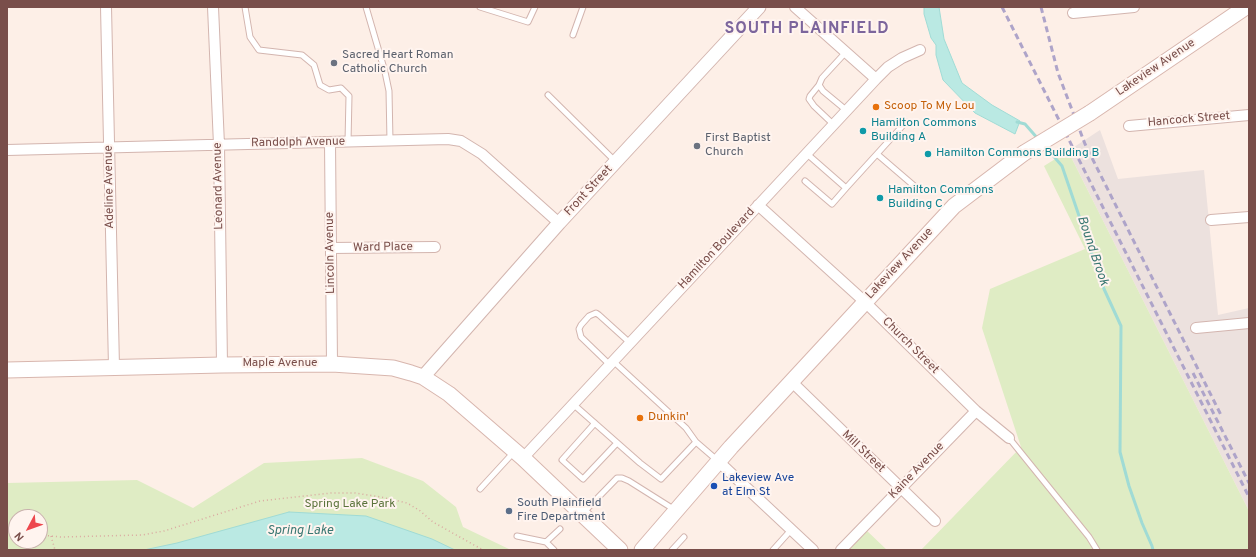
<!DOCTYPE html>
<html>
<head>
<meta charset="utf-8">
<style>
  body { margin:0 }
  #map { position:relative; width:1256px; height:557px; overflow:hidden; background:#fdefe7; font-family:Overpass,sans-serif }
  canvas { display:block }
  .frame { position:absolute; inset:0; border:8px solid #794e4a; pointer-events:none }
  .north { position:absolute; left:8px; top:509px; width:40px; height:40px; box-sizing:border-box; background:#fff4ef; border:1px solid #c9b2ad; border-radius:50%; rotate:229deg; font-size:11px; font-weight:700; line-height:16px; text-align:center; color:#794e4a }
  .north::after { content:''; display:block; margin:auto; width:14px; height:18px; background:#ed474d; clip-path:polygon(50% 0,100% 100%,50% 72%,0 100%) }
</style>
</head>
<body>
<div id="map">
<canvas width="1256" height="557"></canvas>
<div class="frame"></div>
<div class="north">N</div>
</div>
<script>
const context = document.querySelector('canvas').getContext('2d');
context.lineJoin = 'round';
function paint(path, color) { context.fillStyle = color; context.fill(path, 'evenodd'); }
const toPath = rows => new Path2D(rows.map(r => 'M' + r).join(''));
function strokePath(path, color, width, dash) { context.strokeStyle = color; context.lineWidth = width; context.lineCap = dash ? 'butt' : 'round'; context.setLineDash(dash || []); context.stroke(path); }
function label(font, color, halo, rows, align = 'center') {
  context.font = font + ' Overpass,sans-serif'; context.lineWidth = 4; context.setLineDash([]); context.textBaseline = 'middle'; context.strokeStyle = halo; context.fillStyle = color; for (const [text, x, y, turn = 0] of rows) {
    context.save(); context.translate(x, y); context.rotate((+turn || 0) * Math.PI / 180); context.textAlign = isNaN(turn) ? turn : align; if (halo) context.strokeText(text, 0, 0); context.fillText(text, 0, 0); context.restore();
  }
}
paint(toPath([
  [1100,130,1118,179,1204,170,1218,315,1249,308,1249,511,1068,151]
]), '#ece1de');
paint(toPath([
  [1068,151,1249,511,1249,550,921,550,1021,447,982,328,990,289,1085,249,1044,166],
  [362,458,423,481,456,507,463,527,511,550,7,550,7,483,137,480,193,508,264,463],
  [16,517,40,517,40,541,16,541],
  [864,528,887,550,842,550]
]), '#dfecc4');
const water = toPath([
  [924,7,939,7,944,39,962,83,992,105,1020,121,1015,134,975,113,943,80,936,55,936,45,931,38,924,14,924,7],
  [289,512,366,516,432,539,455,550,144,550,177,543,289,512]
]);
paint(water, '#bae9e3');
strokePath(water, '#a0dbd5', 1);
strokePath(toPath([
  [1017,122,1025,124,1039,140],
  [1044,145,1062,166,1104,289,1121,326,1120,452,1129,486,1142,523,1152,546,1153,550]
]), '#a0dbd5', 3);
const service = toPath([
  [245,7,250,37,259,50,302,55,314,65,320,85,329,90,341,88,349,96,348,142],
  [366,7,385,72,389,91,390,141],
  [480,7,528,22,535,7],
  [573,35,583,7],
  [819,85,810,96,809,99,814,106,833,124],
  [548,95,615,161],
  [846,110,823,91,819,85,822,78,846,52],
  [806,153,846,188,906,122],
  [877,154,919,190],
  [805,181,832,204,846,188],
  [613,361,686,428,696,442],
  [610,365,581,337,579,329,581,325,589,316,596,313,599,315,630,343],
  [573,404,640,463,661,479,696,442,718,461],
  [595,423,562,460,583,479,617,443],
  [1009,438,1089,537,1097,550],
  [480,489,514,452],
  [583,513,617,478,622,478,629,481,675,510],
  [517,536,546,542],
  [554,550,546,542,560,529],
  [672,550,684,537],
  [773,550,791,530]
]);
const minor = toPath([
  [106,7,114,367],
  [213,7,219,145,222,365],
  [795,7,876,79],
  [1073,13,1134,7],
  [1129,126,1249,115],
  [330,142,332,364],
  [7,150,448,139,461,141,482,154,559,223],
  [758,205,865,302,976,411,1009,438],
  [1211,220,1249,217],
  [331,248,435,247],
  [1196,328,1249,323],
  [792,382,935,521],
  [523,458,876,79,888,67,902,58,920,50],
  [719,462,813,550],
  [841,550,976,411]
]);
const tertiary = toPath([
  [423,377,559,223,759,7]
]);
const secondary = toPath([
  [1090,113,1246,7],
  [7,370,222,365,332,364,393,368,411,373,423,377,449,394,523,458,620,550],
  [642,550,731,447,954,206,1024,153]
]);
strokePath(service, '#d3b5af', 7);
strokePath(minor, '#d3b5af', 12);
strokePath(tertiary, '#d3b5af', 15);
strokePath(secondary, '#d8b6ae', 17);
strokePath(toPath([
  [7,535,16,533],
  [40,535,61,537,142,535,164,531,260,501,331,493,355,493,381,497,407,503,419,510,433,522,483,550],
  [51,536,55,550]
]), '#daa8a0', 1.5, [1, 3]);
strokePath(service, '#fff', 5);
strokePath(minor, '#fff', 10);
strokePath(tertiary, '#fff', 13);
strokePath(secondary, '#fff', 15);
strokePath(toPath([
  [1002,7,1249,497],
  [1041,7,1058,73,1085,144,1222,417],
  [1193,373,1249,483]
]), '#aea4c9', 3, [6, 4]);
const secondaryBridge = toPath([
  [1024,153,1090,113]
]);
strokePath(secondaryBridge, '#d8b6ae', 17, []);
strokePath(secondaryBridge, '#fff', 15);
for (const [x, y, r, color] of [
  [334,63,4,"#6b7280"],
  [876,107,4,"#e8710a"],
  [863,131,4,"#0f9aa8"],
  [697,146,4,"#6b7280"],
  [928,154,4,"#0f9aa8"],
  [880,198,4,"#0f9aa8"],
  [640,418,4,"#e8710a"],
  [714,486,4,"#1a4fb4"],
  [509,511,4,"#5c6f8a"]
]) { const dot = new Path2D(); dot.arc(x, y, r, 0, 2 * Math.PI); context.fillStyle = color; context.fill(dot); strokePath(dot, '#fff4ef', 1.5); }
label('12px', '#5b616d', '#fff4ef', [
  ["Sacred Heart Roman",342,56],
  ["Catholic Church",342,70],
  ["First Baptist",705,139],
  ["Church",705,153]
], 'left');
label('12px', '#794e4a', '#fff4ef', [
  ["Lakeview Avenue",1156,68,-34],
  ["Hancock Street",1189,120,-5],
  ["Randolph Avenue",298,143,-1],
  ["Leonard Avenue",219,186,-91],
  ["Adeline Avenue",110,187,-91],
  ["Front Street",589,191,-47],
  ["Ward Place",383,248,-1],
  ["Hamilton Boulevard",717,249,-47],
  ["Lincoln Avenue",331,253,-91],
  ["Lakeview Avenue",900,264,-47],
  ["Church Street",910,346,45],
  ["Maple Avenue",280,364],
  ["Mill Street",863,452,44],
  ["Kaine Avenue",917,471,-46]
]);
label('12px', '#c56008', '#fff4ef', [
  ["Scoop To My Lou",884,107],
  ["Dunkin'",648,418]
], 'left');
label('12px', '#0d838f', '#fff4ef', [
  ["Hamilton Commons",871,124],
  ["Building A",871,138],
  ["Hamilton Commons Building B",936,154],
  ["Hamilton Commons",888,191],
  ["Building C",888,205]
], 'left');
label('12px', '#164399', '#fff4ef', [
  ["Lakeview Ave",722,479],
  ["at Elm St",722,493]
], 'left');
label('12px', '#4e5e75', '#fff4ef', [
  ["South Plainfield",517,504],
  ["Fire Department",517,518]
], 'left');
label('12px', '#5b733b', '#fff4ef', [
  ["Spring Lake Park",350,505]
]);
label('italic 13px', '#397772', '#fff4ef', [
  ["Bound Brook",1092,251,71],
  ["Spring Lake",300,531]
]);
context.letterSpacing = '1px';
label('bold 16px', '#7c659c', '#fff4ef', [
  ["SOUTH PLAINFIELD",807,30]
]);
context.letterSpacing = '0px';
</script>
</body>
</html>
